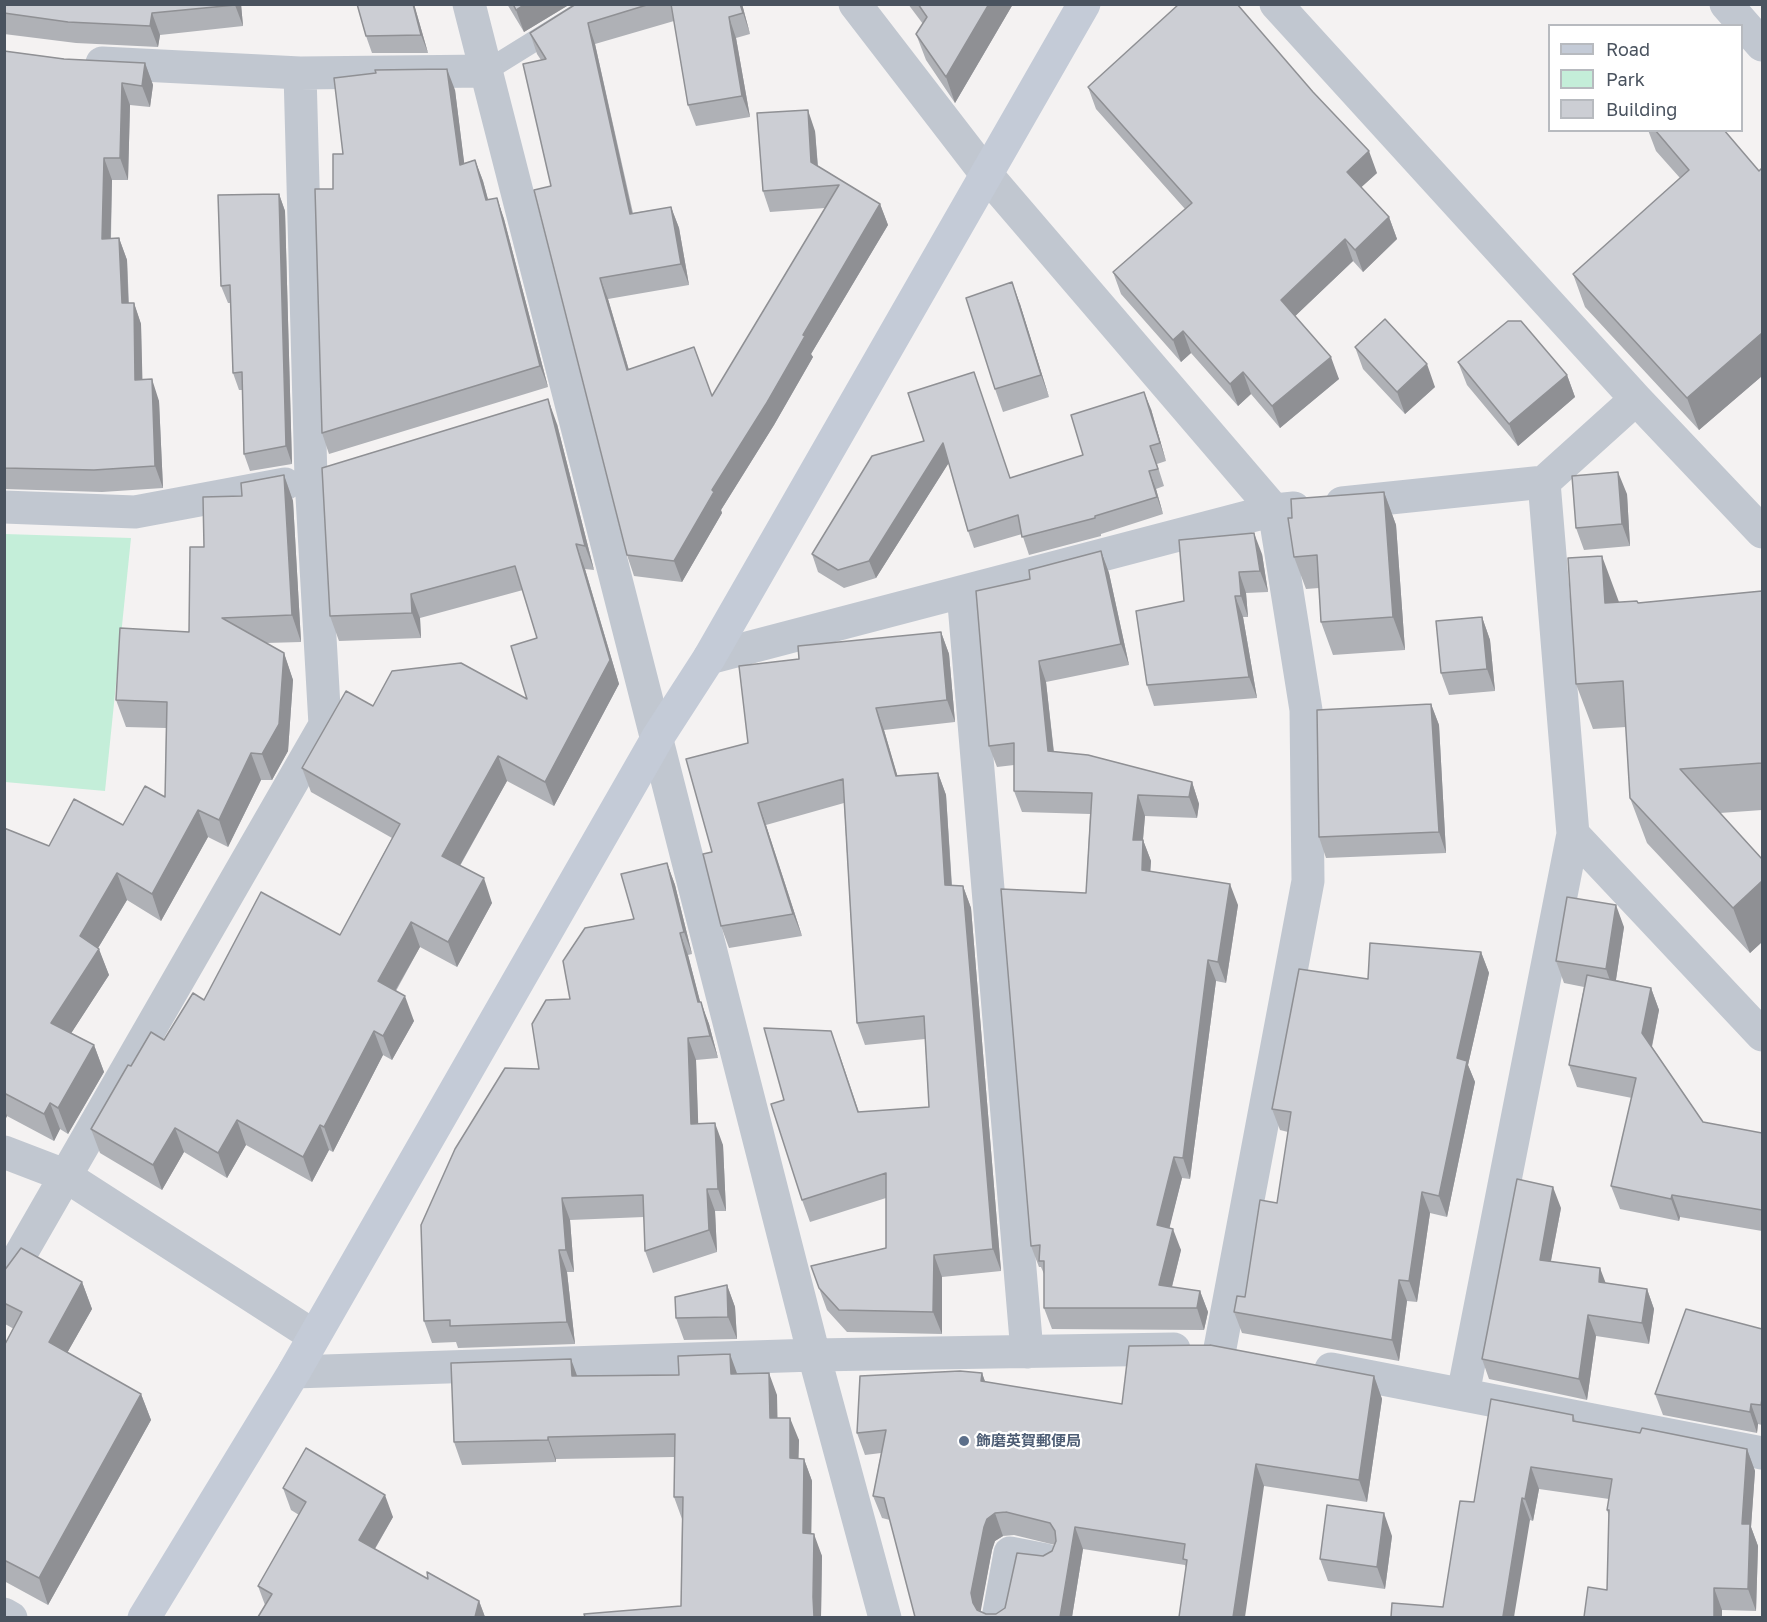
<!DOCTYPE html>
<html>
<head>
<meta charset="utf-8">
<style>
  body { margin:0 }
  #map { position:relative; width:1767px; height:1622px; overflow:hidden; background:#f4f2f2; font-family:"Golos Text",sans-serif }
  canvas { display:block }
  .frame { position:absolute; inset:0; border:6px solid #4a535f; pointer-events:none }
  .legend { position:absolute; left:1548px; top:24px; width:195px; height:108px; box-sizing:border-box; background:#fff; border:2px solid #b7babf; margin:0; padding:8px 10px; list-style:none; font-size:18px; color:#4a535f }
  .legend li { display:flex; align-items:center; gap:12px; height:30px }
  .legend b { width:30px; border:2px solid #b7babf }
</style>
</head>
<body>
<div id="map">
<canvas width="1767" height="1622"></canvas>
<div class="frame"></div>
<ul class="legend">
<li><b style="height:8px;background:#c4cbd7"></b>Road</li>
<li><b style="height:16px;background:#c4eed9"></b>Park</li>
<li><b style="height:16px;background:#ccced4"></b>Building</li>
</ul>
</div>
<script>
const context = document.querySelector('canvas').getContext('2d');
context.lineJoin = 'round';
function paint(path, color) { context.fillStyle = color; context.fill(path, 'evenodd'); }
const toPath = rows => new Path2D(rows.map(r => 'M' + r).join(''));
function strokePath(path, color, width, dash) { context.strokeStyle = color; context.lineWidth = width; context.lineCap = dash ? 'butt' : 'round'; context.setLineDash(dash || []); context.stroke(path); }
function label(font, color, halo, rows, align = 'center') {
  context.font = font + ' "Golos Text","Noto Sans JP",sans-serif'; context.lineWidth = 4.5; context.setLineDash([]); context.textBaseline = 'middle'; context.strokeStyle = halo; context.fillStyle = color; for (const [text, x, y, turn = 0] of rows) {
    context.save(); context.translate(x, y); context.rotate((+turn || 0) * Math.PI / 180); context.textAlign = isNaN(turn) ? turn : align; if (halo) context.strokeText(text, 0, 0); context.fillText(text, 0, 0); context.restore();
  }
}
paint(toPath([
  [5,534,131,538,105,791,5,782]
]), '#c4eed9');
strokePath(toPath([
  [486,71,594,4]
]), '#c1c7d0', 21);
strokePath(toPath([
  [469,4,814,1355,885,1618],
  [855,4,986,174,1274,510,1306,710,1308,881,1220,1348],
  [1276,4,1636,399,1762,532],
  [1726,4,1762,45],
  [102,63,300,73,486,71],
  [1342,503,1544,482,1636,399],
  [4,507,135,512,285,484],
  [963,592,1027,1352],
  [709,658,1274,510,1294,508],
  [1573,834,1762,1035],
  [4,1152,64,1175,314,1336],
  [4,1283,325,725,311,479,300,73],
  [1331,1369,1762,1453],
  [294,1372,814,1355,1174,1349],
  [1463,1394,1573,834,1544,482],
  [4,1614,11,1618],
  [998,1618,1010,1553,1046,1560]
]), '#c1c7d0', 33);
strokePath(toPath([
  [144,1618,294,1372,658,737,709,658,1084,4]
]), '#c4cbd7', 33);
paint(toPath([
  [4,4,241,4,243,26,160,35,158,47,76,43,4,34],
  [414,4,428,53,372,53,366,36],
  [507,4,567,4,567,6,524,32],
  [576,4,742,4,750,34,736,38,750,117,696,126,688,105,674,21,595,44,633,213,671,207,679,228,689,285,608,299,629,370,712,396,825,208,770,212,763,191,815,131,818,166,880,204,888,225,811,354,813,357,774,425,721,510,722,513,682,582,634,576,627,555,551,186,541,60,537,54,530,33],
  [908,4,1013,4,955,103,926,60,916,34,923,24],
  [4,51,64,59,145,63,153,85,150,107,130,105,128,180,112,180,111,238,119,238,127,260,129,303,134,303,141,324,142,379,159,401,163,488,102,492,4,489],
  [1088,87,1377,173,1361,187,1389,217,1397,239,1363,272,1353,261,1295,316,1339,379,1280,428,1251,394,1238,406,1191,353,1181,362,1121,294,1113,272,1185,209,1096,109],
  [455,90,464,163,475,160,483,181,488,200,497,198,504,219,548,387,329,454,322,433,333,189,343,154],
  [1648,130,1724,130,1759,171,1762,168,1762,376,1699,430,1585,307,1573,274,1680,178,1656,151],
  [279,194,285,211,292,464,250,471,244,454,243,390,239,390,233,373,231,303,228,303,221,286],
  [1020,304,1049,397,1003,412,995,389],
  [1355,347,1435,387,1405,414,1363,369],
  [1458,362,1567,375,1575,397,1518,446,1467,385],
  [1151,409,1166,461,1157,464,1164,486,1156,489,1163,514,1101,534,1101,536,1029,555,1022,534,974,548,968,531,949,462,876,578,844,588,818,572,812,554,924,441,1010,478,1083,455],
  [557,424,594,570,585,569,619,684,554,806,507,781,460,866,492,903,457,967,420,947,396,991,414,1021,392,1060,383,1055,333,1152,329,1150,312,1182,246,1145,227,1178,184,1152,162,1190,100,1153,91,1129,131,1066,164,1040,204,1000,340,935,392,838,311,792,302,768,373,706,527,699,537,638,523,590,420,618,421,638,339,641,330,616],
  [284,475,293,501,301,642,266,643,284,653,293,680,288,751,272,780,261,780,228,847,208,837,161,921,127,900,98,948,109,975,71,1033,94,1045,104,1072,68,1134,60,1129,54,1141,7,1116,4,1122,4,828,49,846,123,825,165,797,166,728,126,727,116,700,189,632,204,547,242,496],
  [1384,492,1396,525,1405,650,1333,655,1321,622,1319,588,1306,589,1294,557,1292,518],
  [1627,494,1630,546,1584,550,1576,528],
  [1101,551,1109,573,1129,665,1046,682,1054,752,1192,782,1199,804,1197,818,1145,816,1143,840,1151,861,1150,872,1238,905,1226,983,1216,981,1190,1179,1182,1178,1169,1228,1181,1250,1172,1287,1200,1291,1208,1312,1204,1330,1052,1329,1044,1308,1044,1274,1041,1267,1039,1267,1031,1246,1086,893,1090,814,1022,812,1014,791,1014,765,997,767,989,746,1030,579],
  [1262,554,1268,592,1246,593,1248,617,1243,617,1257,698,1154,706,1147,685,1184,601],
  [1762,591,1762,810,1720,813,1762,859,1762,942,1750,953,1647,843,1630,798,1626,727,1593,729,1576,684,1619,602,1638,603],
  [1482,617,1490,640,1495,691,1449,695,1441,673],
  [941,632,949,654,955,722,884,730,897,775,938,773,946,795,952,885,963,886,971,908,1001,1271,942,1277,942,1334,847,1332,827,1310,811,1266,886,1248,886,1198,810,1222,802,1200,784,1100,839,1053,859,1112,929,1107,925,1039,865,1045,857,1023,844,803,766,825,802,936,729,948,721,926,712,852,748,743,799,659],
  [1431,704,1439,725,1446,853,1326,858,1319,837],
  [667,863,675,885,692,954,688,955,700,1002,709,1024,718,1058,696,1060,698,1124,723,1145,726,1211,715,1211,717,1252,653,1273,645,1251,644,1217,570,1220,574,1272,567,1272,575,1344,458,1348,456,1342,432,1343,424,1321,570,999,634,919],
  [1624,927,1616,980,1651,988,1659,1010,1652,1047,1703,1122,1762,1133,1762,1231,1680,1217,1679,1221,1620,1209,1611,1186,1632,1098,1577,1087,1569,1065,1584,987,1564,983,1556,961],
  [1481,952,1489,973,1468,1065,1475,1082,1447,1217,1430,1213,1417,1302,1407,1301,1399,1361,1242,1333,1234,1312,1245,1297,1277,1203,1288,1132,1280,1130,1272,1109,1368,979],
  [1561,1208,1551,1261,1606,1283,1647,1289,1654,1309,1649,1344,1596,1336,1587,1400,1489,1379,1482,1359],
  [4,1271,82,1282,92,1309,67,1353,141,1394,151,1420,48,1605,4,1581,4,1346,14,1329,5,1324],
  [727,1285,735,1307,737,1339,684,1340,676,1318],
  [1762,1329,1762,1425,1758,1424,1757,1433,1663,1415,1655,1394],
  [737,1373,777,1395,777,1418,799,1440,798,1459,804,1459,812,1481,811,1534,822,1556,821,1617,585,1617,681,1606,682,1519,674,1497,674,1457,556,1459,556,1462,462,1465,454,1442,577,1376],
  [982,1373,985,1382,1122,1404,1374,1376,1382,1399,1367,1502,1264,1486,1186,1568,1185,1565,1083,1549,1072,1617,915,1617,890,1520,882,1518,873,1496,881,1453,865,1455,857,1433],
  [1014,1535,1055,1545,1052,1551,1043,1556,1005,1608,996,1614,986,1614,980,1611,992,1550,995,1541,1003,1536],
  [1573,1415,1576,1422,1640,1433,1747,1449,1755,1471,1751,1527,1758,1546,1756,1611,1722,1610,1607,1590,1609,1516,1607,1510,1609,1499,1539,1489,1533,1521,1474,1502],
  [283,1488,393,1517,375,1549,428,1579,479,1601,485,1617,258,1617,265,1605,258,1586,299,1515,291,1510],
  [1392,1536,1385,1589,1328,1581,1320,1559]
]), '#afb1b6');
paint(toPath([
  [241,4,243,26,235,5],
  [413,4,414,4,428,53,421,35],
  [525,4,567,4,567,6,524,32,516,10],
  [740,4,742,4,750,34],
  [989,4,1013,4,955,103,946,77],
  [152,13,160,35,158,47,150,26],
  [729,17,736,38,750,117,742,96],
  [588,23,595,44,637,235,630,214],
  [145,63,153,85,150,107,142,86],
  [447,69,455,90,467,185,460,165],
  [122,83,130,105,128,180,120,158],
  [808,110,815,131,819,183,811,162],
  [1369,151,1377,173,1355,193,1347,172],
  [104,158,112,180,110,260,102,239],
  [475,160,483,181,494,221,486,200],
  [279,194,285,211,292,464,286,446],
  [497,198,504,219,548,387,540,366],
  [880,204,888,225,811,354,813,357,774,425,721,510,722,513,682,582,674,561,712,490,803,335],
  [671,207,679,228,689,285,681,264],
  [1389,217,1397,239,1363,272,1355,250],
  [119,238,127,260,129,324,122,303],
  [1345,239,1353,261,1289,322,1281,300],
  [600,278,608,299,635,391,627,370],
  [1012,282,1020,304,1049,397,1041,375],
  [134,303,141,324,143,401,135,380],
  [1183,331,1191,353,1181,362,1173,340],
  [1762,333,1762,376,1699,430,1687,398],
  [1331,357,1339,379,1280,428,1272,406],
  [1427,364,1435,387,1405,414,1397,392],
  [1243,372,1251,394,1238,406,1230,384],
  [1567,375,1575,397,1518,446,1509,424],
  [152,379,159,401,163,488,155,466],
  [1144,392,1151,409,1166,461,1160,443],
  [548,399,557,424,594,570,585,546],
  [943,443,950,461,876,578,869,561],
  [1149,471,1156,489,1163,514,1157,497],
  [1618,472,1627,494,1630,546,1622,524],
  [284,475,293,501,301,642,292,615],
  [1384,492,1396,525,1405,650,1393,617],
  [1254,533,1262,554,1268,592,1260,571],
  [576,544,585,569,619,684,554,806,545,782],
  [1101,551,1109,573,1129,665,1121,644],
  [1602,556,1619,602,1622,649,1605,603],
  [1239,572,1246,593,1248,617,1241,596],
  [411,594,420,618,421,638,412,613],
  [1235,596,1243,617,1257,698,1249,677],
  [1482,617,1490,640,1495,691,1487,669],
  [941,632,949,654,955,722,947,700],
  [284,653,293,680,288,751,272,780,262,754],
  [1039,661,1046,682,1056,773,1048,751],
  [1431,704,1439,725,1446,853,1439,832],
  [876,708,884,730,904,798,896,776],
  [251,753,261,780,228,847,219,820],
  [498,756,507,781,451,881,442,856],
  [938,773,946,795,953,907,945,885],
  [1192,782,1199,804,1197,818,1189,797],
  [1138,795,1145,816,1141,861,1133,840],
  [758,803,766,825,802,936,793,914],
  [198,810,208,837,161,921,152,894],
  [1143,840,1151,861,1149,891,1142,870],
  [667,863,675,885,692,954,684,932],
  [117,873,127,900,89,963,80,936],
  [484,878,492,903,457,967,448,942],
  [1762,881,1762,942,1750,953,1733,908],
  [1230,884,1238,905,1226,983,1218,962],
  [963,886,971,908,1001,1271,993,1249],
  [1616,905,1624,927,1614,992,1606,969],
  [411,922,420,947,387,1005,378,981],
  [680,933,688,955,706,1024,698,1002],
  [99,949,109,975,61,1049,51,1023],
  [1481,952,1489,973,1468,1065,1475,1082,1447,1217,1439,1196,1457,1058],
  [1208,960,1216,981,1190,1179,1183,1158],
  [1651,988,1659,1010,1650,1055,1642,1033],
  [405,996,414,1021,392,1060,383,1036],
  [701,1002,709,1024,718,1058,710,1036],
  [374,1031,383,1055,333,1152,324,1127],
  [688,1038,696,1060,699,1146,691,1124],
  [94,1045,104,1072,68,1134,58,1108],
  [50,1103,60,1129,54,1141,44,1114],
  [4,1108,7,1116,4,1122],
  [237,1120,246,1145,227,1178,218,1153],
  [715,1123,723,1145,726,1211,718,1189],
  [320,1125,329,1150,312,1182,303,1157],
  [175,1128,184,1152,162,1190,153,1165],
  [1174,1157,1182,1178,1165,1246,1157,1225],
  [1553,1187,1561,1208,1547,1281,1540,1260],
  [707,1189,715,1211,717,1252,709,1230],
  [1422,1192,1430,1213,1417,1302,1409,1281],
  [1672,1195,1680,1217,1679,1221,1671,1199],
  [562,1198,570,1220,574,1272,566,1250],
  [1173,1229,1181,1250,1167,1306,1159,1285],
  [559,1250,567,1272,575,1344,567,1322],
  [934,1255,942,1277,942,1334,933,1312],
  [1600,1268,1608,1289,1599,1282],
  [1399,1280,1407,1301,1399,1361,1392,1340],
  [82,1282,92,1309,58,1369,49,1342],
  [727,1285,735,1307,737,1339,728,1317],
  [1647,1289,1654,1309,1649,1344,1642,1323],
  [1200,1291,1208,1312,1204,1330,1197,1308],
  [1588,1315,1596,1336,1587,1400,1579,1379],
  [730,1354,738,1376,731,1374],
  [571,1359,579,1381,572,1376],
  [769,1373,777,1395,778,1440,770,1418],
  [982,1373,990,1395,981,1381],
  [1374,1376,1382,1399,1367,1502,1359,1480],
  [141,1394,151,1420,48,1605,39,1578],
  [1751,1404,1758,1424,1757,1433,1750,1412],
  [790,1418,799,1440,798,1480,790,1458],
  [548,1437,556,1459,556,1462,548,1440],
  [1747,1449,1755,1471,1751,1527,1758,1546,1756,1611,1748,1589,1742,1524],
  [804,1459,812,1481,811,1555,803,1533],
  [1256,1464,1264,1486,1245,1617,1233,1617],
  [1531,1467,1539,1489,1533,1521,1525,1499],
  [385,1495,393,1517,367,1562,359,1540],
  [1522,1498,1530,1520,1514,1617,1503,1616],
  [995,1513,1003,1536,995,1541,992,1550,980,1615,973,1603,971,1593,984,1527,987,1519],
  [1384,1513,1392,1536,1385,1589,1377,1567],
  [1075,1527,1083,1549,1072,1617,1060,1617],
  [814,1534,822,1556,821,1617,814,1617,813,1597],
  [1714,1588,1722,1610,1722,1617,1714,1617],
  [479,1601,485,1617,475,1617]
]), '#8f9094');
const building = toPath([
  [4,4,235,4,235,5,152,13,150,26,68,22,4,13,4,4],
  [357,4,413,4,421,35,366,36,357,4],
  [513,4,525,4,516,10,513,4],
  [576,4,650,4,588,23,630,214,671,207,681,264,600,278,627,370,694,347,712,396,839,185,763,191,757,113,808,110,811,162,880,204,803,335,805,336,766,404,712,490,714,492,674,561,627,555,534,190,551,186,523,64,546,59,530,33,576,4],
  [671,4,740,4,743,13,729,17,742,96,688,105,671,4],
  [918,4,989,4,946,77,916,34,927,17,918,4],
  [1179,4,1237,4,1313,92,1369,151,1347,172,1389,217,1355,250,1345,239,1281,300,1331,357,1272,406,1243,372,1230,384,1183,331,1173,340,1113,272,1192,203,1088,87,1179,4],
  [4,51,64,59,145,63,142,86,122,83,120,158,104,158,102,239,119,238,122,303,134,303,135,380,152,379,155,466,94,470,4,468,4,51],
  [447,69,460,165,475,160,486,200,497,198,540,366,322,433,315,189,333,189,333,154,343,154,334,78,376,73,375,70,447,69],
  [1655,130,1724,130,1759,171,1762,168,1762,333,1687,398,1573,274,1689,170,1655,130],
  [279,194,286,446,244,454,242,372,233,373,230,285,221,286,218,195,279,194],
  [1012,282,1041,375,995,389,966,298,1012,282],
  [1385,319,1427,364,1397,392,1355,347,1385,319],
  [1508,321,1521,321,1567,375,1509,424,1458,362,1508,321],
  [974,372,1010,478,1083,455,1071,415,1144,392,1160,443,1150,446,1158,469,1149,471,1157,497,1095,516,1095,518,1022,537,1018,515,968,531,943,443,869,561,838,570,812,554,872,456,924,441,908,393,974,372],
  [548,399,585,546,576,544,610,660,545,782,498,756,442,856,484,878,448,942,411,922,378,981,405,996,383,1036,374,1031,324,1127,320,1125,303,1157,237,1120,218,1153,175,1128,153,1165,91,1129,128,1065,131,1066,151,1032,164,1040,193,993,204,1000,261,892,340,935,400,824,302,768,346,691,373,706,392,671,461,663,527,699,511,646,537,638,515,566,411,594,412,613,330,616,322,468,548,399],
  [1618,472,1622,524,1576,528,1572,476,1618,472],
  [284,475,292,615,222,618,284,653,279,724,262,754,251,753,219,820,198,810,152,894,117,873,80,936,99,949,51,1023,94,1045,58,1108,50,1103,44,1114,4,1093,4,828,49,846,74,799,123,825,145,786,165,797,167,702,116,700,120,628,189,632,190,547,204,547,203,497,242,496,241,483,284,475],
  [1384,492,1393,617,1321,622,1317,555,1294,557,1288,518,1292,518,1291,499,1384,492],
  [1254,533,1260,571,1239,572,1241,596,1235,596,1249,677,1147,685,1136,611,1184,601,1179,540,1254,533],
  [1101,551,1121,644,1039,661,1048,751,1088,755,1192,782,1189,797,1138,795,1133,840,1143,840,1142,870,1230,884,1218,962,1208,960,1183,1158,1174,1157,1157,1225,1173,1229,1159,1285,1200,1291,1197,1308,1044,1308,1044,1261,1039,1261,1040,1245,1031,1246,1001,889,1086,893,1092,793,1014,791,1014,743,989,746,976,591,1030,579,1029,570,1101,551],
  [1602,556,1605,603,1637,601,1638,603,1762,591,1762,763,1680,769,1762,859,1762,881,1733,908,1630,798,1623,681,1576,684,1568,558,1602,556],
  [1482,617,1487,669,1441,673,1436,621,1482,617],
  [941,632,947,700,876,708,896,776,938,773,945,885,963,886,993,1249,934,1255,933,1312,839,1310,819,1288,811,1266,886,1248,886,1173,802,1200,771,1104,784,1100,764,1028,831,1031,858,1112,929,1107,924,1016,857,1023,843,779,758,803,793,914,721,926,703,854,712,852,686,759,748,743,739,666,799,659,798,646,941,632],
  [1431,704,1439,832,1319,837,1317,710,1431,704],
  [667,863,684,932,680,933,698,1002,701,1002,710,1036,688,1038,691,1124,715,1123,718,1189,707,1189,709,1230,645,1251,643,1195,562,1198,566,1250,559,1250,567,1322,450,1326,450,1320,424,1321,421,1225,455,1149,505,1068,539,1069,532,1024,546,1000,570,999,563,961,585,928,634,919,621,874,667,863],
  [1567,897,1616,905,1606,969,1556,961,1567,897],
  [1370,943,1481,952,1457,1058,1467,1061,1439,1196,1422,1192,1409,1281,1399,1280,1392,1340,1234,1312,1237,1296,1245,1297,1260,1200,1277,1203,1291,1112,1272,1109,1299,969,1368,979,1370,943],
  [1587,975,1651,988,1642,1033,1703,1122,1762,1133,1762,1210,1672,1195,1671,1199,1611,1186,1636,1078,1569,1065,1587,975],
  [1517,1179,1553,1187,1540,1260,1600,1268,1599,1282,1647,1289,1642,1323,1588,1315,1579,1379,1482,1359,1517,1179],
  [21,1248,82,1282,49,1342,141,1394,39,1578,4,1560,4,1346,22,1312,4,1303,4,1271,21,1248],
  [727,1285,728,1317,676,1318,675,1297,727,1285],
  [1686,1309,1762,1329,1762,1399,1761,1405,1751,1404,1750,1412,1655,1394,1686,1309],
  [1210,1345,1374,1376,1359,1480,1256,1464,1233,1617,1179,1617,1187,1560,1183,1559,1185,1544,1075,1527,1060,1617,915,1617,884,1498,873,1496,886,1430,857,1433,860,1376,960,1371,982,1373,981,1381,1122,1404,1129,1346,1210,1345],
  [1006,1512,1050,1523,1055,1531,1056,1541,1052,1551,1043,1556,1017,1553,1005,1608,996,1614,986,1614,977,1610,973,1603,971,1593,984,1527,987,1519,995,1513,1006,1512],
  [730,1354,731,1374,769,1373,770,1418,790,1418,790,1458,804,1459,803,1533,814,1534,813,1597,814,1617,585,1617,584,1614,681,1606,683,1497,674,1497,675,1434,548,1437,548,1440,454,1442,451,1363,571,1359,572,1376,679,1375,678,1356,730,1354],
  [1491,1399,1573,1415,1573,1421,1640,1433,1642,1428,1747,1449,1742,1524,1750,1524,1748,1589,1714,1588,1714,1617,1584,1617,1588,1587,1607,1590,1609,1510,1607,1510,1612,1479,1531,1467,1525,1499,1522,1498,1503,1616,1520,1617,1391,1617,1392,1603,1443,1607,1460,1501,1474,1502,1491,1399],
  [306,1448,385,1495,359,1540,428,1579,427,1572,479,1601,475,1617,258,1617,272,1594,258,1586,306,1502,283,1488,306,1448],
  [1327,1505,1384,1513,1377,1567,1320,1559,1327,1505]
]);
paint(building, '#ccced4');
strokePath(building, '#8f9094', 1.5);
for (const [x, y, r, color] of [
  [964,1441,6,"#5c6f8a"]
]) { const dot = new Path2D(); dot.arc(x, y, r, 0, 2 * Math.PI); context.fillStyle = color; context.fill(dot); strokePath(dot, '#fff', 2); }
label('bold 15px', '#4e5e75', '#fff', [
  ["飾磨英賀郵便局",976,1441]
], 'left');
</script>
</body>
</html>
